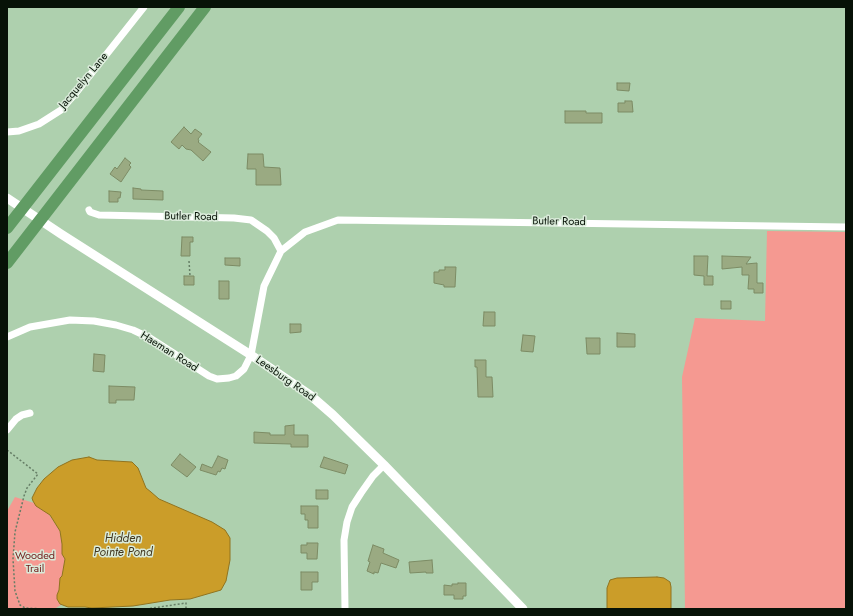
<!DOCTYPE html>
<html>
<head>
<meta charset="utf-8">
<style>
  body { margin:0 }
  #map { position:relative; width:853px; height:616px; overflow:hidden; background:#aed0ae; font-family:Jost,sans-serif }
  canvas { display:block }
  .frame { position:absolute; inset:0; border:8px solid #071207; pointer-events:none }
</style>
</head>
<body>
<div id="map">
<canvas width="853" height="616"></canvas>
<div class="frame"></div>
</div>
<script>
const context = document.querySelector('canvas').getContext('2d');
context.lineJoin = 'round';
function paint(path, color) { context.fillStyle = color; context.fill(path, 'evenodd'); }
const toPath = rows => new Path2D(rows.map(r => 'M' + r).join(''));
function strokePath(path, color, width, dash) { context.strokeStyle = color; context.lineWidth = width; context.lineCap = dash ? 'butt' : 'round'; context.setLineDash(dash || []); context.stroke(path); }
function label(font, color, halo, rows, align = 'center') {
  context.font = font + ' Jost,sans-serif'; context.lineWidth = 3; context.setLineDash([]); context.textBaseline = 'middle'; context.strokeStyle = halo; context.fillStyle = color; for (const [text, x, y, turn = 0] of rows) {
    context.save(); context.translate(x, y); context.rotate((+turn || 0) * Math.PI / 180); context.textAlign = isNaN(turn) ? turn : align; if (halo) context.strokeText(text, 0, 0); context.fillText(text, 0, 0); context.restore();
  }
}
paint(toPath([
  [767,231,846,232,846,609,685,609,682,377,695,318,765,321],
  [15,497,34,503,39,508,48,513,60,531,62,544,62,554,65,559,62,576,60,578,60,586,57,597,61,605,54,609,7,609,7,511]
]), '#f59991');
const water = toPath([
  [89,457,97,460,132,462,138,468,146,488,151,492,159,499,212,522,225,530,230,538,230,560,226,581,221,590,190,599,170,600,133,606,92,608,85,607,68,607,60,604,57,599,57,595,59,590,60,578,62,576,65,559,62,554,62,544,60,531,50,515,36,506,33,501,32,498,37,488,44,479,58,467,72,460,89,457],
  [657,577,664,578,670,582,671,587,671,609,607,609,607,588,610,580,617,578,657,577]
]);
paint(water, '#cb9d29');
strokePath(water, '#90731f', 1);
const building = toPath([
  [617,83,630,83,629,91,617,90,617,83],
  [625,101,632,101,633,112,618,112,618,103,625,103,625,101],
  [565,111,586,111,586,113,602,113,602,123,565,123,565,111],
  [184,127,191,134,195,129,202,134,198,139,199,141,198,142,211,152,203,161,191,150,186,149,182,145,179,149,171,142,184,127],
  [248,154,263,154,264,167,280,168,281,185,256,185,256,169,247,169,248,154],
  [125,158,131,163,129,165,131,167,121,182,110,174,115,167,117,169,125,158],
  [133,188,141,189,141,190,163,191,163,200,133,199,133,188],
  [109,191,121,192,120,198,118,198,118,202,109,202,109,191],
  [182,237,193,237,193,242,190,242,190,256,181,256,182,237],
  [694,256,708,256,707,276,713,276,713,285,704,285,704,276,694,275,694,256],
  [722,256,751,257,746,264,757,263,757,283,763,283,763,293,754,293,754,289,748,289,749,275,742,275,742,267,722,269,722,256],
  [225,258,240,258,240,266,225,265,225,258],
  [445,267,456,267,455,287,444,287,444,285,434,283,434,272,439,272,439,270,445,270,445,267],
  [184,276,194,276,194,285,184,285,184,276],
  [219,281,229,281,229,299,219,299,219,281],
  [721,301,731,301,731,309,721,309,721,301],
  [484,312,495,312,495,326,483,326,484,312],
  [290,324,301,324,301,332,290,333,290,324],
  [617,333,635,334,635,347,617,347,617,333],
  [523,335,535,336,533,352,521,351,523,335],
  [586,338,600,338,600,354,587,354,586,338],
  [94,354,105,355,104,372,93,371,94,354],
  [475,360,486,360,486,377,492,377,493,397,478,397,477,367,475,367,475,360],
  [109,386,135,387,134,400,116,400,116,403,109,403,109,386],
  [294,425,294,435,308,435,308,447,291,447,291,444,254,443,254,432,270,433,270,435,285,435,285,426,294,425],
  [180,454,196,467,187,477,171,465,180,454],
  [218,456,228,460,225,469,222,468,220,472,218,471,216,475,200,470,202,464,212,468,218,456],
  [324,457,348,465,345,474,320,467,324,457],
  [316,490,328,490,328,499,316,499,316,490],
  [301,506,318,506,318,528,308,528,308,520,305,520,305,514,301,514,301,506],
  [307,543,318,543,317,559,307,559,307,553,301,553,301,545,307,545,307,543],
  [373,545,384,549,383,553,399,560,396,568,381,563,378,573,374,572,374,574,367,571,370,562,368,561,373,545],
  [432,560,433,573,426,573,426,572,410,573,409,562,432,560],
  [301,572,318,572,318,582,312,582,312,590,301,590,301,572],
  [458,583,466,583,466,596,463,596,463,599,454,599,454,595,444,595,444,585,452,586,452,584,458,584,458,583]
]);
paint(building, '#9aaa82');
strokePath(building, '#7c8b64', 1);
strokePath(toPath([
  [189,261,190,276],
  [7,450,38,474,27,488,24,496,15,532,13,559,15,591,20,605,25,608,44,609],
  [146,609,186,603,186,609]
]), '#667e66', 1.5, [2, 2]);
strokePath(toPath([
  [7,132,19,131,39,124,61,110,75,94,144,7],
  [89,210,90,212,99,215,234,218,251,220,267,231,274,238,281,251],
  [7,337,30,327,70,320,94,321,116,325,133,330,150,338,209,376,217,379,229,378,236,376,244,369,251,355,264,286,281,251,305,232,338,220,846,227],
  [7,430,16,419,22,415,30,413],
  [345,609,344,540,347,522,352,507,361,493,373,476,384,465]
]), '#fff', 7);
strokePath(toPath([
  [7,198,61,234,251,355,310,395,333,415,384,465,523,609]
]), '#fff', 9);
strokePath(toPath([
  [7,228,179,7],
  [7,263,205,7]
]), '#619c64', 12);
label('11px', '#071207', '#daebda', [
  ["Jacquelyn Lane",84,81,-50],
  ["Butler Road",191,217,1],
  ["Butler Road",559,222,1],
  ["Haeman Road",169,352,32],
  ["Leesburg Road",285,379,35]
]);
label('11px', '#701a1a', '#daebda', [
  ["Wooded",35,556],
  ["Trail",35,569]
]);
label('italic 12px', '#423720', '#daebda', [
  ["Hidden",123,539],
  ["Pointe Pond",123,553]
]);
</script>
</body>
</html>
